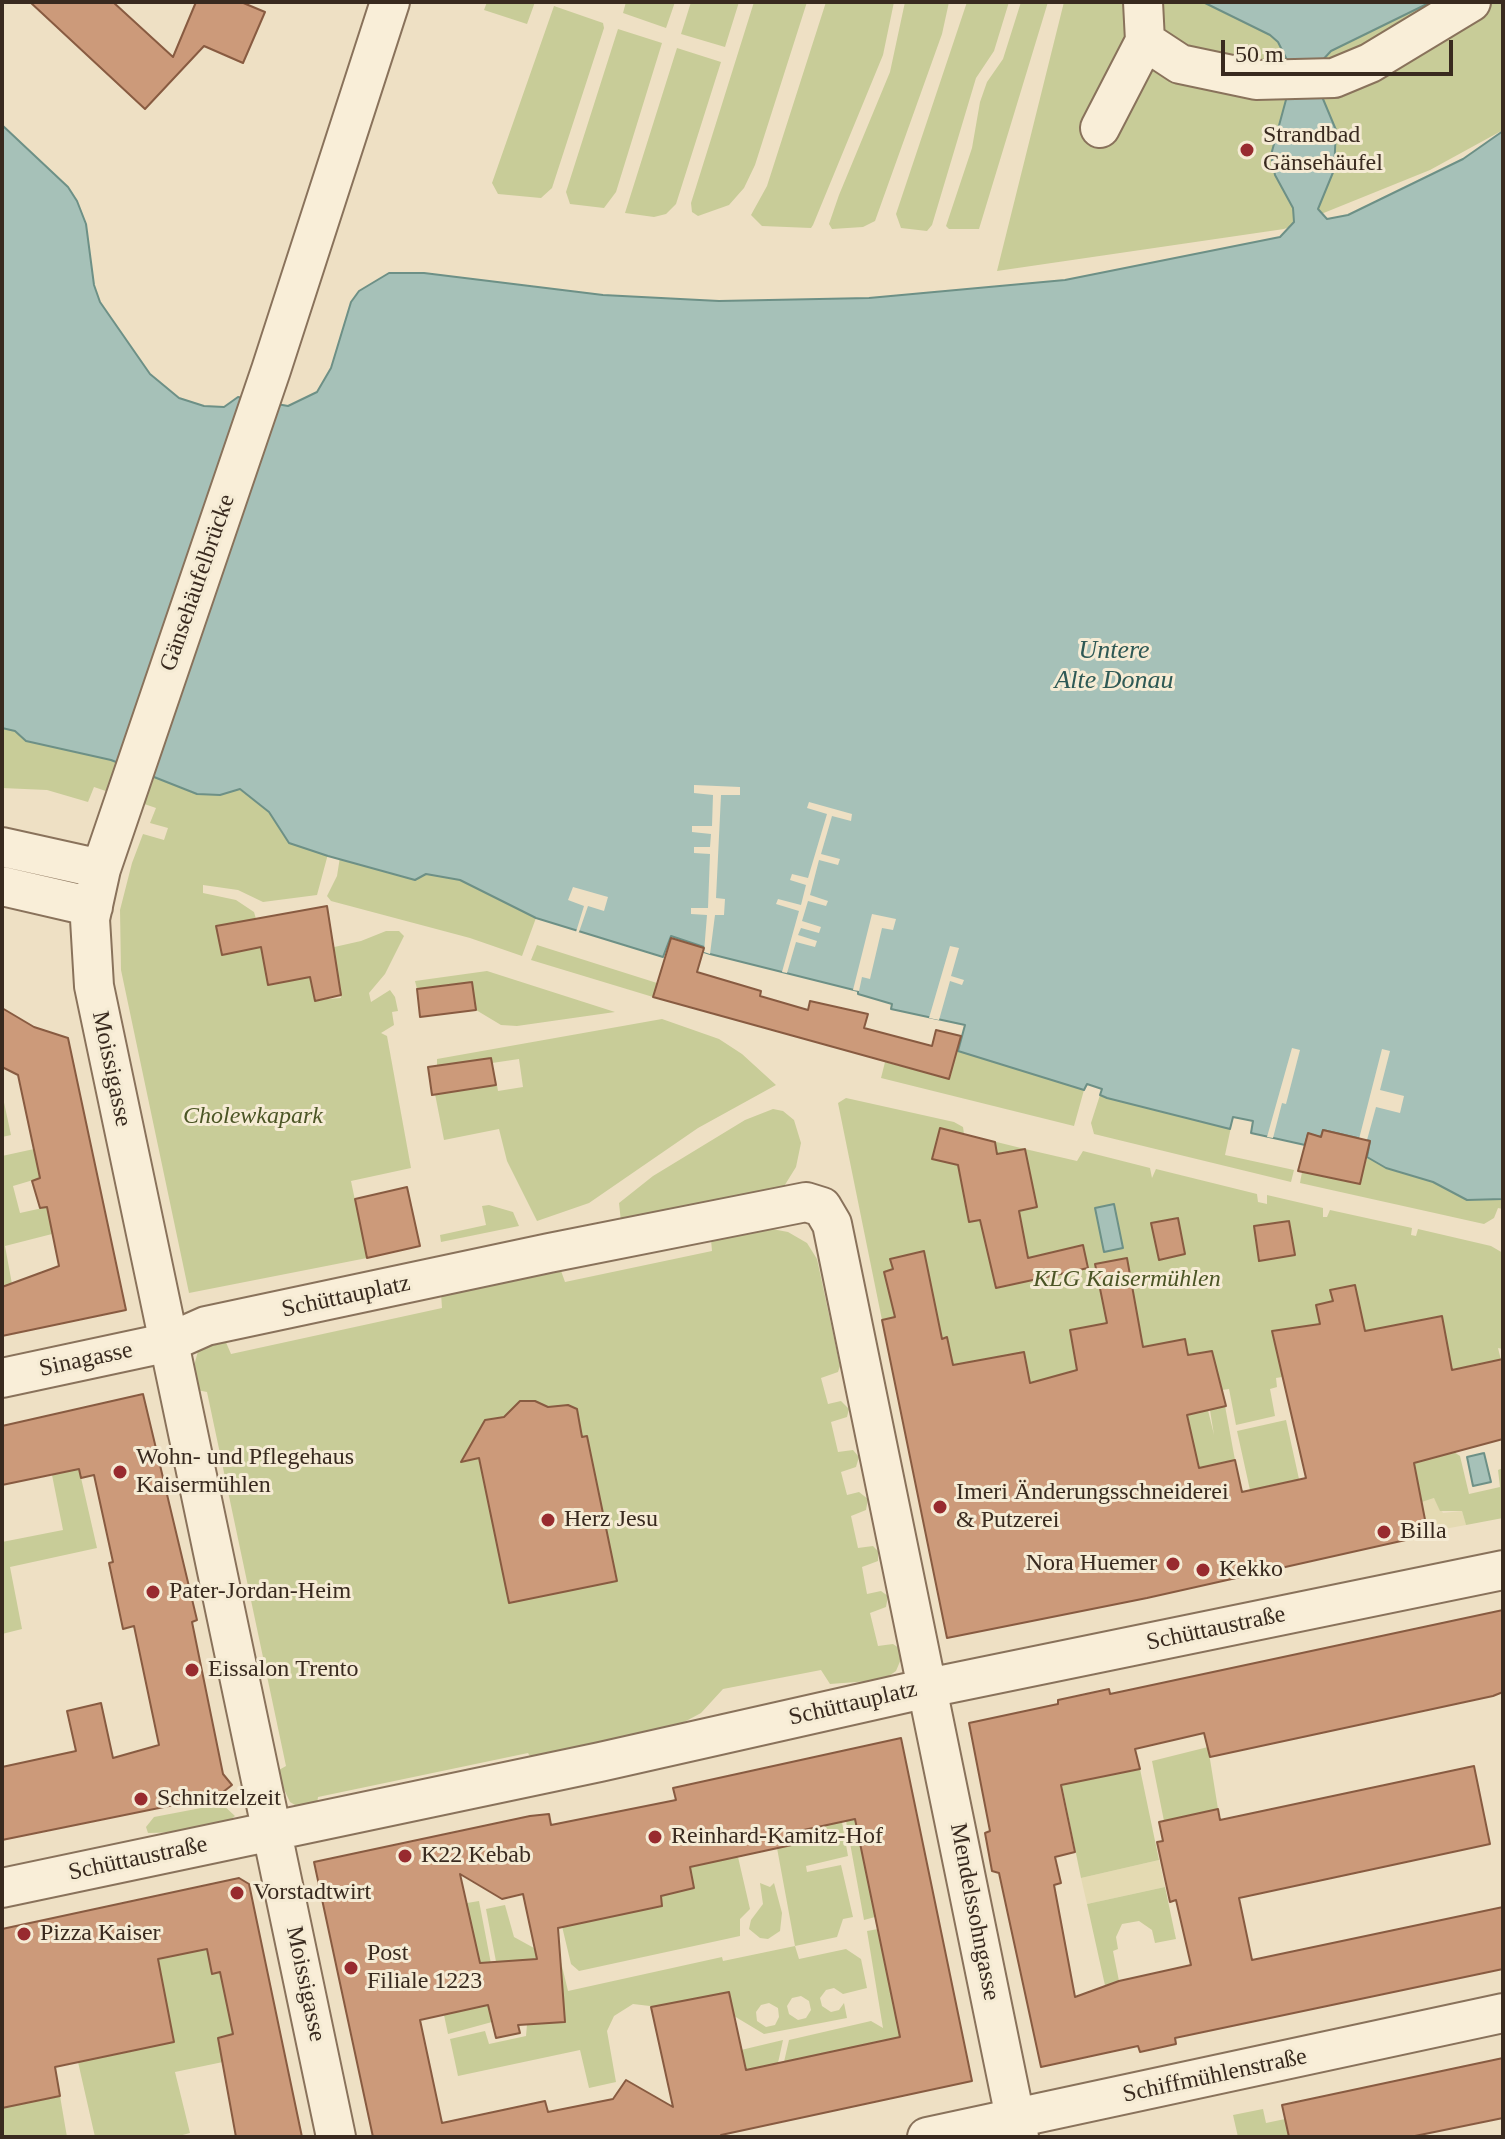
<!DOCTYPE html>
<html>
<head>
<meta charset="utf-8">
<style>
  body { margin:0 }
  #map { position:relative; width:1505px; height:2139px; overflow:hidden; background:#eee0c4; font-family:Georgia,serif }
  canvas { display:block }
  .frame { position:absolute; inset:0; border:4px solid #392a1f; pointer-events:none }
  .scale { position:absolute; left:1221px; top:40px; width:232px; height:36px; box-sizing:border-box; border:4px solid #392a1f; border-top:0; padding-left:10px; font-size:24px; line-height:28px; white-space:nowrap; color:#392a1f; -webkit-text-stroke:6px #f5ebd4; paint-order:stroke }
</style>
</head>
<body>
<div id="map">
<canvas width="1505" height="2139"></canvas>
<div class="frame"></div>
<div class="scale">50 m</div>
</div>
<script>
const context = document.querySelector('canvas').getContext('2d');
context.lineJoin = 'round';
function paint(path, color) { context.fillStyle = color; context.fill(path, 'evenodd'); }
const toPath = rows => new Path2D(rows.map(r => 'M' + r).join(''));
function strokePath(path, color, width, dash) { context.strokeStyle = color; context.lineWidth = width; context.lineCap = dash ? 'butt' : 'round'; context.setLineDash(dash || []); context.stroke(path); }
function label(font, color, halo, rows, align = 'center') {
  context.font = font + ' Georgia,serif'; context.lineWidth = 6; context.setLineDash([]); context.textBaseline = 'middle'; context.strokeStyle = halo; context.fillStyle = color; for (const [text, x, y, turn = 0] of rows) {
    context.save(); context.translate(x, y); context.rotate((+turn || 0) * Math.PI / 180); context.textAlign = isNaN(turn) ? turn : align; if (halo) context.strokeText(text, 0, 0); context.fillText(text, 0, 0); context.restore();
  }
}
paint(toPath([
  [1434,1498,1443,1513,1462,1511,1466,1525,1428,1532,1422,1502],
  [1159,1860,1165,1887,1087,1904,1081,1878]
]), '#e4dab2');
paint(toPath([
  [487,2,535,2,527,24,484,10],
  [626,2,675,2,666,28,623,13],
  [691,2,739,2,725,47,681,34],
  [754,2,807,2,755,165,744,188,729,205,698,216,692,212,691,203],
  [826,2,894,2,883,55,813,225,811,228,762,226,751,215,767,186],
  [905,2,949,2,942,34,875,221,863,227,832,229,829,224,839,195,890,72],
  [967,2,1009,2,994,51,976,78,932,225,927,231,901,228,896,214],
  [1021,2,1048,2,979,229,949,229,946,226,972,148,980,102,987,82,1003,59],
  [1064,2,1503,2,1503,130,1430,170,1284,229,997,271],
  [554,6,603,23,604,28,552,188,541,198,498,194,492,183],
  [618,29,662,43,616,192,604,208,570,204,566,192],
  [677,48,721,62,676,204,666,214,654,217,625,213],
  [2,728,15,730,26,741,111,760,197,794,220,795,240,789,269,812,289,843,328,854,317,895,263,902,238,890,203,885,203,893,236,900,254,912,256,919,217,926,222,954,261,947,268,985,312,952,361,941,386,931,399,931,404,936,385,974,369,993,371,1002,390,990,395,997,398,1011,392,1012,394,1025,381,1033,387,1036,411,1168,351,1181,367,1258,189,1293,121,970,120,910,132,863,143,834,164,840,168,828,150,823,156,808,94,787,88,802,47,790,2,788],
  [336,974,341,998,315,1000,312,988],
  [340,857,414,880,426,874,460,880,536,918,522,956,470,938,331,901,327,896,337,876],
  [537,945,657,983,653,997,531,960],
  [487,971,615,1012,517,1026,501,1025,476,1010,472,982,417,989,415,981],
  [662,1019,719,1039,742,1054,776,1085,698,1128,589,1203,537,1221,507,1161,499,1129,444,1140,435,1094,497,1085,498,1091,523,1087,519,1059,492,1063,491,1058,437,1066,437,1059],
  [965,1025,1026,1070,1084,1090,1074,1126,881,1078,885,1062,949,1079],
  [2,1093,11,1135,2,1137],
  [1100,1095,1145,1107,1236,1104,1225,1155,1294,1170,1291,1182,1094,1134,1091,1123],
  [846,1098,954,1122,963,1127,964,1134,1025,1149,1077,1161,1083,1151,1150,1168,1152,1178,1156,1169,1257,1194,1258,1202,1267,1204,1267,1195,1323,1208,1323,1217,1327,1217,1330,1210,1412,1228,1411,1235,1416,1236,1418,1229,1491,1246,1503,1253,1503,1349,1498,1348,1501,1360,1396,1380,1284,1384,1282,1377,1276,1378,1277,1387,1270,1389,1275,1416,1236,1425,1229,1389,1222,1390,1224,1397,1206,1402,1214,1435,1209,1404,1225,1406,1235,1460,1220,1463,1232,1520,1079,1403,1071,1371,1015,1388,962,1417,946,1338,942,1339,934,1308,882,1320,838,1103],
  [773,1109,783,1111,794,1120,801,1143,796,1167,783,1188,621,1222,619,1203,653,1176,745,1120],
  [34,1149,40,1178,13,1186,20,1213,47,1207,52,1234,5,1246,12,1284,2,1287,2,1156],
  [1367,1157,1386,1168,1433,1182,1466,1200,1503,1199,1503,1209,1498,1208,1494,1218,1484,1224,1300,1183,1302,1172,1360,1184],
  [489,1205,513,1212,519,1226,441,1242,440,1235,486,1225,482,1206],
  [756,1226,788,1232,807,1243,817,1259,840,1366,838,1372,821,1378,828,1404,841,1401,849,1409,847,1417,831,1422,838,1452,853,1450,859,1457,856,1467,841,1472,847,1495,859,1492,868,1499,866,1510,851,1516,858,1548,873,1546,878,1551,878,1561,862,1567,867,1594,881,1591,888,1596,886,1607,870,1613,878,1646,893,1644,899,1648,901,1659,896,1671,883,1680,830,1684,821,1670,723,1689,701,1713,673,1728,531,1758,528,1753,318,1797,317,1804,300,1808,290,1802,281,1783,279,1770,286,1766,207,1392,197,1390,194,1366,198,1351,225,1340,231,1354,442,1308,441,1293,560,1268,565,1282,712,1251,711,1240],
  [1417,1411,1449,1421,1454,1452,1460,1456,1469,1494,1500,1487,1498,1470,1503,1468,1503,1518,1466,1525,1462,1511,1440,1511,1434,1498,1422,1502,1414,1463,1426,1460],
  [1286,1420,1299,1479,1250,1490,1237,1431],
  [79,1469,97,1548,10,1567,22,1629,2,1634,2,1542,63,1530,52,1475],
  [1208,1747,1218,1809,1164,1821,1152,1761],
  [1140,1769,1159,1860,1081,1878,1062,1785],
  [222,1804,235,1816,225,1824,184,1832,148,1833,146,1827,154,1817],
  [855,1819,875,1917,864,1920,846,1821],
  [842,1822,848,1856,806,1866,807,1872,841,1865,853,1917,843,1919,837,1937,795,1946,799,1959,846,1949,861,1959,867,1988,843,1994,834,1988,826,1990,820,1998,822,2006,831,2012,839,2010,844,2003,847,2018,764,2034,734,2016,633,2004,614,2016,607,2031,616,2082,589,2088,580,2050,458,2076,450,2039,485,2031,489,2044,526,2036,527,2024,565,2021,560,1958,568,1991,722,1957,723,1961,795,1946,777,1848,801,1843,799,1831],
  [801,1996,809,2001,811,2010,806,2018,798,2020,789,2014,787,2006,792,1998],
  [769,2003,778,2008,779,2017,775,2025,766,2027,757,2021,756,2012,761,2005],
  [738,1857,750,1909,740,1919,740,1936,579,1971,571,1964,550,1876,572,1925,662,1906,661,1896,694,1888,690,1867],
  [760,1883,770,1887,774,1883,782,1913,780,1931,768,1939,760,1938,749,1929,751,1920,763,1904],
  [1165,1887,1176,1939,1155,1943,1152,1930,1139,1921,1122,1924,1116,1937,1118,1949,1113,1951,1119,1981,1106,1990,1087,1904],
  [479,1901,492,1969,492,2022,448,2034,444,2015,467,1903],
  [505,1905,514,1937,534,1948,537,1959,498,1972,486,1909],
  [878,1929,900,2037,784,2062,789,2040,871,2021,883,2028,867,1931],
  [206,1947,212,1973,220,1972,228,2012,247,2031,218,2038,223,2062,175,2072,190,2133,175,2137,95,2137,78,2062,174,2042,162,1982,128,1966],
  [783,2040,778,2063,745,2070,741,2050],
  [60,2096,67,2137,2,2137,2,2108],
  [1263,2109,1266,2123,1285,2119,1289,2137,1238,2137,1233,2115]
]), '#c8cc98');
const water = toPath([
  [1203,2,1431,2,1331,51,1318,65,1318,87,1336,130,1334,170,1318,209,1327,219,1348,215,1463,159,1503,131,1503,1199,1467,1200,1433,1182,1386,1168,1367,1157,1370,1141,1323,1130,1321,1137,1308,1134,1305,1145,1251,1133,1253,1121,1233,1117,1230,1129,1107,1098,1100,1095,1102,1089,1087,1084,1084,1090,958,1051,965,1025,891,1009,892,1004,858,994,858,991,710,954,704,952,704,947,671,936,663,957,536,918,460,880,426,874,415,880,328,856,289,843,269,812,240,789,220,795,197,794,111,760,26,741,15,731,2,728,2,125,68,187,77,201,86,224,94,285,100,302,150,374,179,398,204,406,224,407,238,397,288,406,317,392,331,368,351,302,359,291,389,273,424,273,603,295,719,301,869,298,1065,280,1280,237,1294,222,1293,208,1275,175,1271,155,1290,85,1289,64,1278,42,1270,35,1203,2],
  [1114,1204,1123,1248,1104,1252,1095,1208,1114,1204],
  [1484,1453,1491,1482,1473,1486,1467,1457,1484,1453]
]);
paint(water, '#a6c1b8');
strokePath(water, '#6d9086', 2);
paint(toPath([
  [694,785,740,787,740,795,721,795,716,898,725,899,724,915,715,915,710,954,704,952,707,915,691,914,691,908,708,908,710,854,694,853,694,847,710,847,711,834,692,832,692,826,712,826,713,795,694,793],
  [809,802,852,814,851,821,832,816,821,854,840,859,838,865,819,860,810,895,828,901,826,906,808,901,802,921,821,927,819,933,801,928,798,935,817,941,815,947,796,942,787,973,782,972,799,911,776,904,778,899,801,905,806,885,790,880,792,874,808,878,827,814,807,808],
  [573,887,608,897,604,911,588,906,579,932,576,932,584,906,568,900],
  [872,914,896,919,893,930,882,928,870,979,862,977,859,991,853,990],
  [950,946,959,948,951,976,964,980,962,985,950,981,939,1020,929,1018],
  [1292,1048,1300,1050,1286,1104,1282,1103,1273,1138,1267,1137],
  [1382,1049,1390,1051,1380,1090,1404,1096,1400,1113,1376,1107,1367,1140,1359,1139]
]), '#eee0c4');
const building = toPath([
  [30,2,113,2,173,57,196,2,241,2,265,12,243,63,204,46,145,109,30,2],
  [327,906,341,995,315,1001,310,977,268,985,261,947,222,955,216,926,327,906],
  [671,938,704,948,697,972,761,991,760,996,808,1010,810,1001,868,1014,864,1028,932,1046,936,1030,961,1036,949,1079,653,997,671,938],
  [472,982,476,1010,420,1017,417,989,472,982],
  [2,1008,34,1027,68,1038,126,1310,2,1336,2,1287,59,1266,47,1207,40,1208,32,1181,40,1178,18,1075,2,1067,2,1008],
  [491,1058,496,1085,432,1095,428,1067,491,1058],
  [940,1128,995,1142,997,1154,1025,1149,1037,1207,1019,1211,1028,1258,1083,1245,1088,1268,996,1288,980,1220,969,1222,958,1165,932,1159,940,1128],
  [1323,1130,1370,1141,1360,1184,1298,1171,1308,1133,1321,1137,1323,1130],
  [407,1187,420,1246,367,1258,355,1199,407,1187],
  [1178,1218,1185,1254,1159,1260,1151,1223,1178,1218],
  [1289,1221,1295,1255,1259,1261,1254,1226,1289,1221],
  [924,1251,942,1339,947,1337,953,1365,1024,1352,1030,1383,1077,1370,1070,1330,1107,1323,1095,1264,1127,1258,1143,1347,1185,1339,1188,1355,1212,1351,1226,1406,1187,1415,1199,1468,1235,1460,1242,1492,1306,1478,1272,1331,1320,1324,1316,1305,1333,1301,1330,1290,1355,1285,1365,1331,1442,1316,1452,1370,1503,1359,1503,1439,1414,1463,1428,1535,1147,1598,947,1638,882,1320,895,1317,884,1272,893,1269,890,1259,924,1251],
  [143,1394,197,1620,192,1622,223,1774,232,1785,218,1796,2,1840,2,1767,76,1751,67,1711,101,1703,113,1758,159,1745,134,1626,123,1629,109,1563,113,1562,94,1475,81,1478,79,1469,2,1485,2,1426,143,1394],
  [520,1401,535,1401,548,1407,568,1405,577,1409,582,1437,587,1436,617,1581,509,1603,479,1458,461,1462,485,1420,504,1417,520,1401],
  [1503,1610,1503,1692,1493,1696,1210,1757,1204,1733,1135,1749,1140,1769,1061,1785,1075,1852,1055,1857,1061,1883,1054,1885,1075,1997,1119,1981,1191,1965,1176,1900,1170,1902,1157,1842,1163,1841,1159,1822,1218,1809,1220,1820,1474,1766,1490,1844,1239,1898,1252,1960,1503,1907,1503,1969,1175,2038,1176,2044,1140,2052,1138,2046,1041,2067,999,1873,992,1871,985,1833,990,1831,969,1723,1058,1704,1058,1700,1109,1689,1110,1694,1503,1610],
  [901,1738,972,2081,721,2135,725,2137,373,2137,314,1862,530,1816,549,1814,551,1825,676,1800,673,1788,901,1738],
  [855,1819,900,2037,746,2070,729,1992,651,2007,673,2107,626,2080,613,2099,548,2112,545,2101,442,2123,420,2020,488,2005,496,2038,520,2033,518,2025,565,2022,558,1928,662,1906,661,1896,694,1888,690,1867,801,1843,799,1831,855,1819],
  [460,1874,502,1899,523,1894,537,1959,480,1963,460,1874],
  [239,1878,249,1884,302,2137,236,2137,218,2038,233,2034,220,1972,212,1974,207,1949,158,1959,174,2042,55,2067,60,2096,2,2108,2,1929,239,1878],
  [1503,2058,1503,2118,1410,2137,1289,2137,1282,2105,1503,2058]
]);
paint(building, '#cc9a7a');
strokePath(building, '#885b41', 2);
const minor = toPath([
  [1143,2,1145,41,1180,64,1256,80,1334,78,1370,63,1471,2],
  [1100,128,1145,41],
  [2,847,101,869],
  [2,886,93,907],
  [2,1378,170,1342,206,1326,549,1253,806,1202,822,1207,832,1224,1019,2137],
  [2,1888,600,1762,928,1688,1503,1570],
  [336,2137,94,986,90,919,101,869,271,370,390,2],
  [927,2137,1503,2013]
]);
strokePath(minor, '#89725b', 42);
strokePath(minor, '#f9eed8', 38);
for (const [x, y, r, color] of [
  [1247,150,8,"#982b2f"],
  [120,1472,8,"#982b2f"],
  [940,1507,8,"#982b2f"],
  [548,1520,8,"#982b2f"],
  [1384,1532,8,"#982b2f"],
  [1173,1564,8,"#982b2f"],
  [1203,1570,8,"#982b2f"],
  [153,1592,8,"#982b2f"],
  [192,1670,8,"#982b2f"],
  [141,1799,8,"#982b2f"],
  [655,1837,8,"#982b2f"],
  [405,1856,8,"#982b2f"],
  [237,1893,8,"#982b2f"],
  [24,1934,8,"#982b2f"],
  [351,1968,8,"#982b2f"]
]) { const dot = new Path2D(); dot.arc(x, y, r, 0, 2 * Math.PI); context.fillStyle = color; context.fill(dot); strokePath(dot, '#f5ebd4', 3); }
label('24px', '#392a1f', '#f5ebd4', [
  ["Strandbad",1263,136],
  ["Gänsehäufel",1263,164],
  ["Wohn- und Pflegehaus",136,1458],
  ["Kaisermühlen",136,1486],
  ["Imeri Änderungsschneiderei",956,1493],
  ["& Putzerei",956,1521],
  ["Herz Jesu",564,1520],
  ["Billa",1400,1532],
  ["Nora Huemer",1157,1564,"right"],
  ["Kekko",1219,1570],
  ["Pater-Jordan-Heim",169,1592],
  ["Eissalon Trento",208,1670],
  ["Schnitzelzeit",157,1799],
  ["Reinhard-Kamitz-Hof",671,1837],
  ["K22 Kebab",421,1856],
  ["Vorstadtwirt",253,1893],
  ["Pizza Kaiser",40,1934],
  ["Post",367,1954],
  ["Filiale 1223",367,1982]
], 'left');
label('24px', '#392a1f', '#f5ebd4', [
  ["Gänsehäufelbrücke",198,583,-71],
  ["Moissigasse",111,1069,78],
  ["Schüttauplatz",346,1297,-12],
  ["Sinagasse",86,1360,-12],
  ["Schüttaustraße",1216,1629,-12],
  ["Schüttauplatz",853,1704,-13],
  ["Schüttaustraße",138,1859,-12],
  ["Mendelssohngasse",974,1912,79],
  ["Moissigasse",305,1984,78],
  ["Schiffmühlenstraße",1215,2076,-12]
]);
label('italic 24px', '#4b5525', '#f5ebd4', [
  ["Cholewkapark",253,1117],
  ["KLG Kaisermühlen",1127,1280]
]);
label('italic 26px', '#2e5955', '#f5ebd4', [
  ["Untere",1114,651],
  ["Alte Donau",1114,681]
]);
</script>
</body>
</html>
